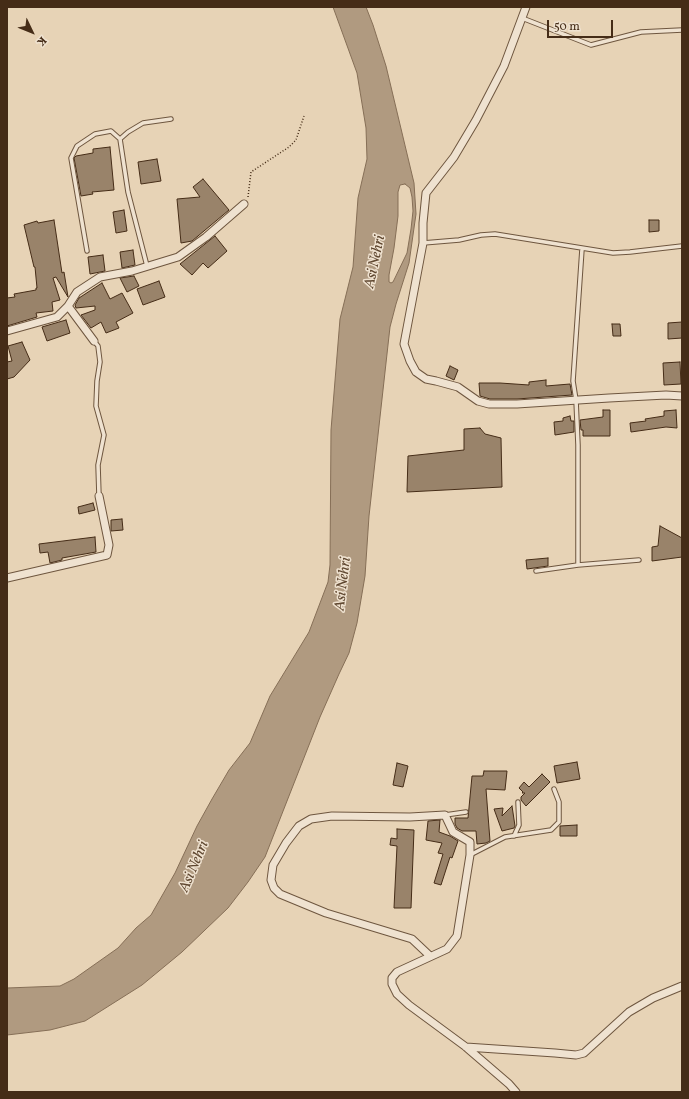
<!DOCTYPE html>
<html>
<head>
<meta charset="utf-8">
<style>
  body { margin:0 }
  #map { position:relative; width:689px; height:1099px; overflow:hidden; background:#e7d3b6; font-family:Vollkorn,serif }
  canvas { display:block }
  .frame { position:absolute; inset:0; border:8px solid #452c17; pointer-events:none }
  .north { position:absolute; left:12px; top:12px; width:40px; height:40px; -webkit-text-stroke:3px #efe2d0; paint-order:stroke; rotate:133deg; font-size:11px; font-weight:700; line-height:16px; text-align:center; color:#452c17 }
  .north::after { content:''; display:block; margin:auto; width:14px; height:18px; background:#452c17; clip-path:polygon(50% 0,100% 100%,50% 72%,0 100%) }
  .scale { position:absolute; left:547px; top:20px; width:66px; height:18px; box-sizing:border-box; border:2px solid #452c17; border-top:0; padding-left:5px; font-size:12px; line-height:14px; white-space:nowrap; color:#452c17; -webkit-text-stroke:3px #efe2d0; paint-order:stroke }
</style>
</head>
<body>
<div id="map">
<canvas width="689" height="1099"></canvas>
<div class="frame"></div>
<div class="north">K</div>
<div class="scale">50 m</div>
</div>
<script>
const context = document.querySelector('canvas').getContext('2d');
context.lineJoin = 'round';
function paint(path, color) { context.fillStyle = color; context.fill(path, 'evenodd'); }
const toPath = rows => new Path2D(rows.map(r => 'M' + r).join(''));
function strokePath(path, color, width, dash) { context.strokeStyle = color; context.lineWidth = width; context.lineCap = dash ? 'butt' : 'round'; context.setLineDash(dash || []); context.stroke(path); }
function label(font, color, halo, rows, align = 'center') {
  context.font = font + ' Vollkorn,serif'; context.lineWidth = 3; context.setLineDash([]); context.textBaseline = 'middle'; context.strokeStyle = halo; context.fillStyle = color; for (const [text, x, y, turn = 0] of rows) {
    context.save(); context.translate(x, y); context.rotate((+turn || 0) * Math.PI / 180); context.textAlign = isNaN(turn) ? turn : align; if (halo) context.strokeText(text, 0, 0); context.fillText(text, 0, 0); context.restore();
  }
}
const water = toPath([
  [333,7,366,7,373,25,386,66,414,183,416,214,409,263,396,304,390,327,369,516,365,576,357,623,349,653,339,674,320,717,265,857,248,882,228,908,182,952,142,985,85,1021,50,1030,7,1035,7,988,60,986,74,979,118,948,136,928,151,915,175,873,197,826,212,799,229,770,250,743,270,696,309,632,328,582,330,565,331,430,340,319,353,267,358,198,367,159,366,128,357,73,333,7],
  [405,184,410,188,412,197,413,211,411,229,407,253,393,282,391,283,389,282,389,275,394,248,398,216,398,192,400,185,405,184]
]);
paint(water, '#b09a80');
strokePath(water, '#856e56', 1);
const building = toPath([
  [110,147,114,190,92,192,93,194,81,196,74,158,76,156,93,153,93,149,110,147],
  [157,159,161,181,141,184,138,162,157,159],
  [203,179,229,210,192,241,181,243,177,199,200,197,193,187,203,179],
  [124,210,127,231,116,233,113,212,124,210],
  [54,220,62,273,64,272,68,297,56,277,53,278,60,300,52,302,53,311,36,313,37,317,7,326,7,298,15,297,14,294,36,290,36,288,37,288,35,267,34,267,24,225,37,221,38,223,54,220],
  [649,220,659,220,659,231,649,232,649,220],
  [215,236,227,251,208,268,203,263,192,275,180,264,215,236],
  [133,250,135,265,122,268,120,252,133,250],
  [103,255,105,271,90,274,88,257,103,255],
  [134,276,139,286,127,292,120,278,134,276],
  [159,281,165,297,143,305,137,289,159,281],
  [102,283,110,299,122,293,133,313,116,322,119,328,106,333,101,322,91,328,81,315,95,310,95,306,76,308,75,305,79,298,102,283],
  [66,320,70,333,47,341,42,327,66,320],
  [682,322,682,338,668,339,668,323,682,322],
  [612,324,620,324,621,336,613,336,612,324],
  [22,342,30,360,14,377,7,379,7,362,12,361,8,346,22,342],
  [680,362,681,384,664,385,663,363,680,362],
  [450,366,458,370,454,380,446,376,450,366],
  [546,380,546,386,570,384,572,395,517,399,490,399,480,396,479,383,500,383,529,385,529,382,546,380],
  [603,410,610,410,610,436,583,436,583,430,581,430,580,420,603,417,603,410],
  [676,410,677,428,666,427,631,432,630,423,646,421,645,419,664,416,664,411,676,410],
  [570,416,571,421,574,421,574,432,555,435,554,422,563,421,563,418,570,416],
  [480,428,485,434,501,438,502,487,407,492,408,456,464,450,464,429,480,428],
  [93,503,95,510,79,514,78,507,93,503],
  [122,519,123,530,111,531,111,520,122,519],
  [660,526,682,538,682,557,652,561,652,547,658,546,660,526],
  [95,537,96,552,62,558,62,560,50,563,48,552,40,553,39,544,95,537],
  [548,558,548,566,527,569,526,560,548,558],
  [577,762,580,779,557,783,554,766,577,762],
  [397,763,408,766,403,787,393,785,397,763],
  [484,771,507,771,505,790,486,789,490,841,486,843,477,844,476,831,462,831,457,828,455,824,455,818,468,818,472,776,483,776,484,771],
  [542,774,550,782,526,806,521,800,521,797,525,793,522,793,523,792,519,788,524,782,529,787,542,774],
  [512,806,515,826,514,828,502,831,494,809,503,808,502,816,512,806],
  [440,820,439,832,450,836,458,841,452,858,450,857,441,885,434,883,443,854,438,853,442,843,426,840,428,821,440,820],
  [577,825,577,836,560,836,560,826,577,825],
  [397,829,414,830,411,908,394,908,397,846,390,845,391,838,397,839,397,829]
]);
paint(building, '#99836a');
strokePath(building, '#452c17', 1);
const service = toPath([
  [522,18,591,45,641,32,682,30],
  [120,139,128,192,147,266],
  [423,243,459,240,481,235,495,234,613,253,630,252,682,246],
  [87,251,71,158,77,146,95,134,111,131,120,139,128,132,143,123,171,119],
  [94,341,98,346,100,362,97,381,96,406,104,435,98,465,99,496],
  [578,565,578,445,576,400,573,381,582,249],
  [536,571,578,565,639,560],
  [445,815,466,812],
  [514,836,519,825,518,802],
  [470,855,505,837,551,830,559,822,559,802,554,789]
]);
const minor = toPath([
  [526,7,504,66,476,120,454,157,426,193,423,223,423,243,404,344,410,361,416,372,426,379,436,381,458,387,478,401,489,404,517,404,609,398,666,395,682,396],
  [68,306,94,341],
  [7,331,57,317,68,306,77,292,100,277,132,271,178,257,206,237,244,204],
  [7,578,107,555,109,545,99,496],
  [430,956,412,939,326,913,280,894,274,888,271,880,273,865,286,843,299,826,311,819,332,816,410,817,445,815,453,832,470,842,470,855,457,936,447,949,397,972,392,978,392,984,397,994,409,1005,466,1047,509,1084,516,1092],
  [466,1047,555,1053,576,1055,584,1053,629,1012,653,998,682,986]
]);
strokePath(service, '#6e563f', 5.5);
strokePath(minor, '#6e563f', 9);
strokePath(toPath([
  [248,197,251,172,289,147,296,140,304,116]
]), '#452c17', 1.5, [1, 2]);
strokePath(service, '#efe2d0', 3.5);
strokePath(minor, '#efe2d0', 7);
label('italic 15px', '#604831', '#efe2d0', [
  ["Asi Nehri",376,262,-78],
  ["Asi Nehri",344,584,-83],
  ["Asi Nehri",195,867,-67]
]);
</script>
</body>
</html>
